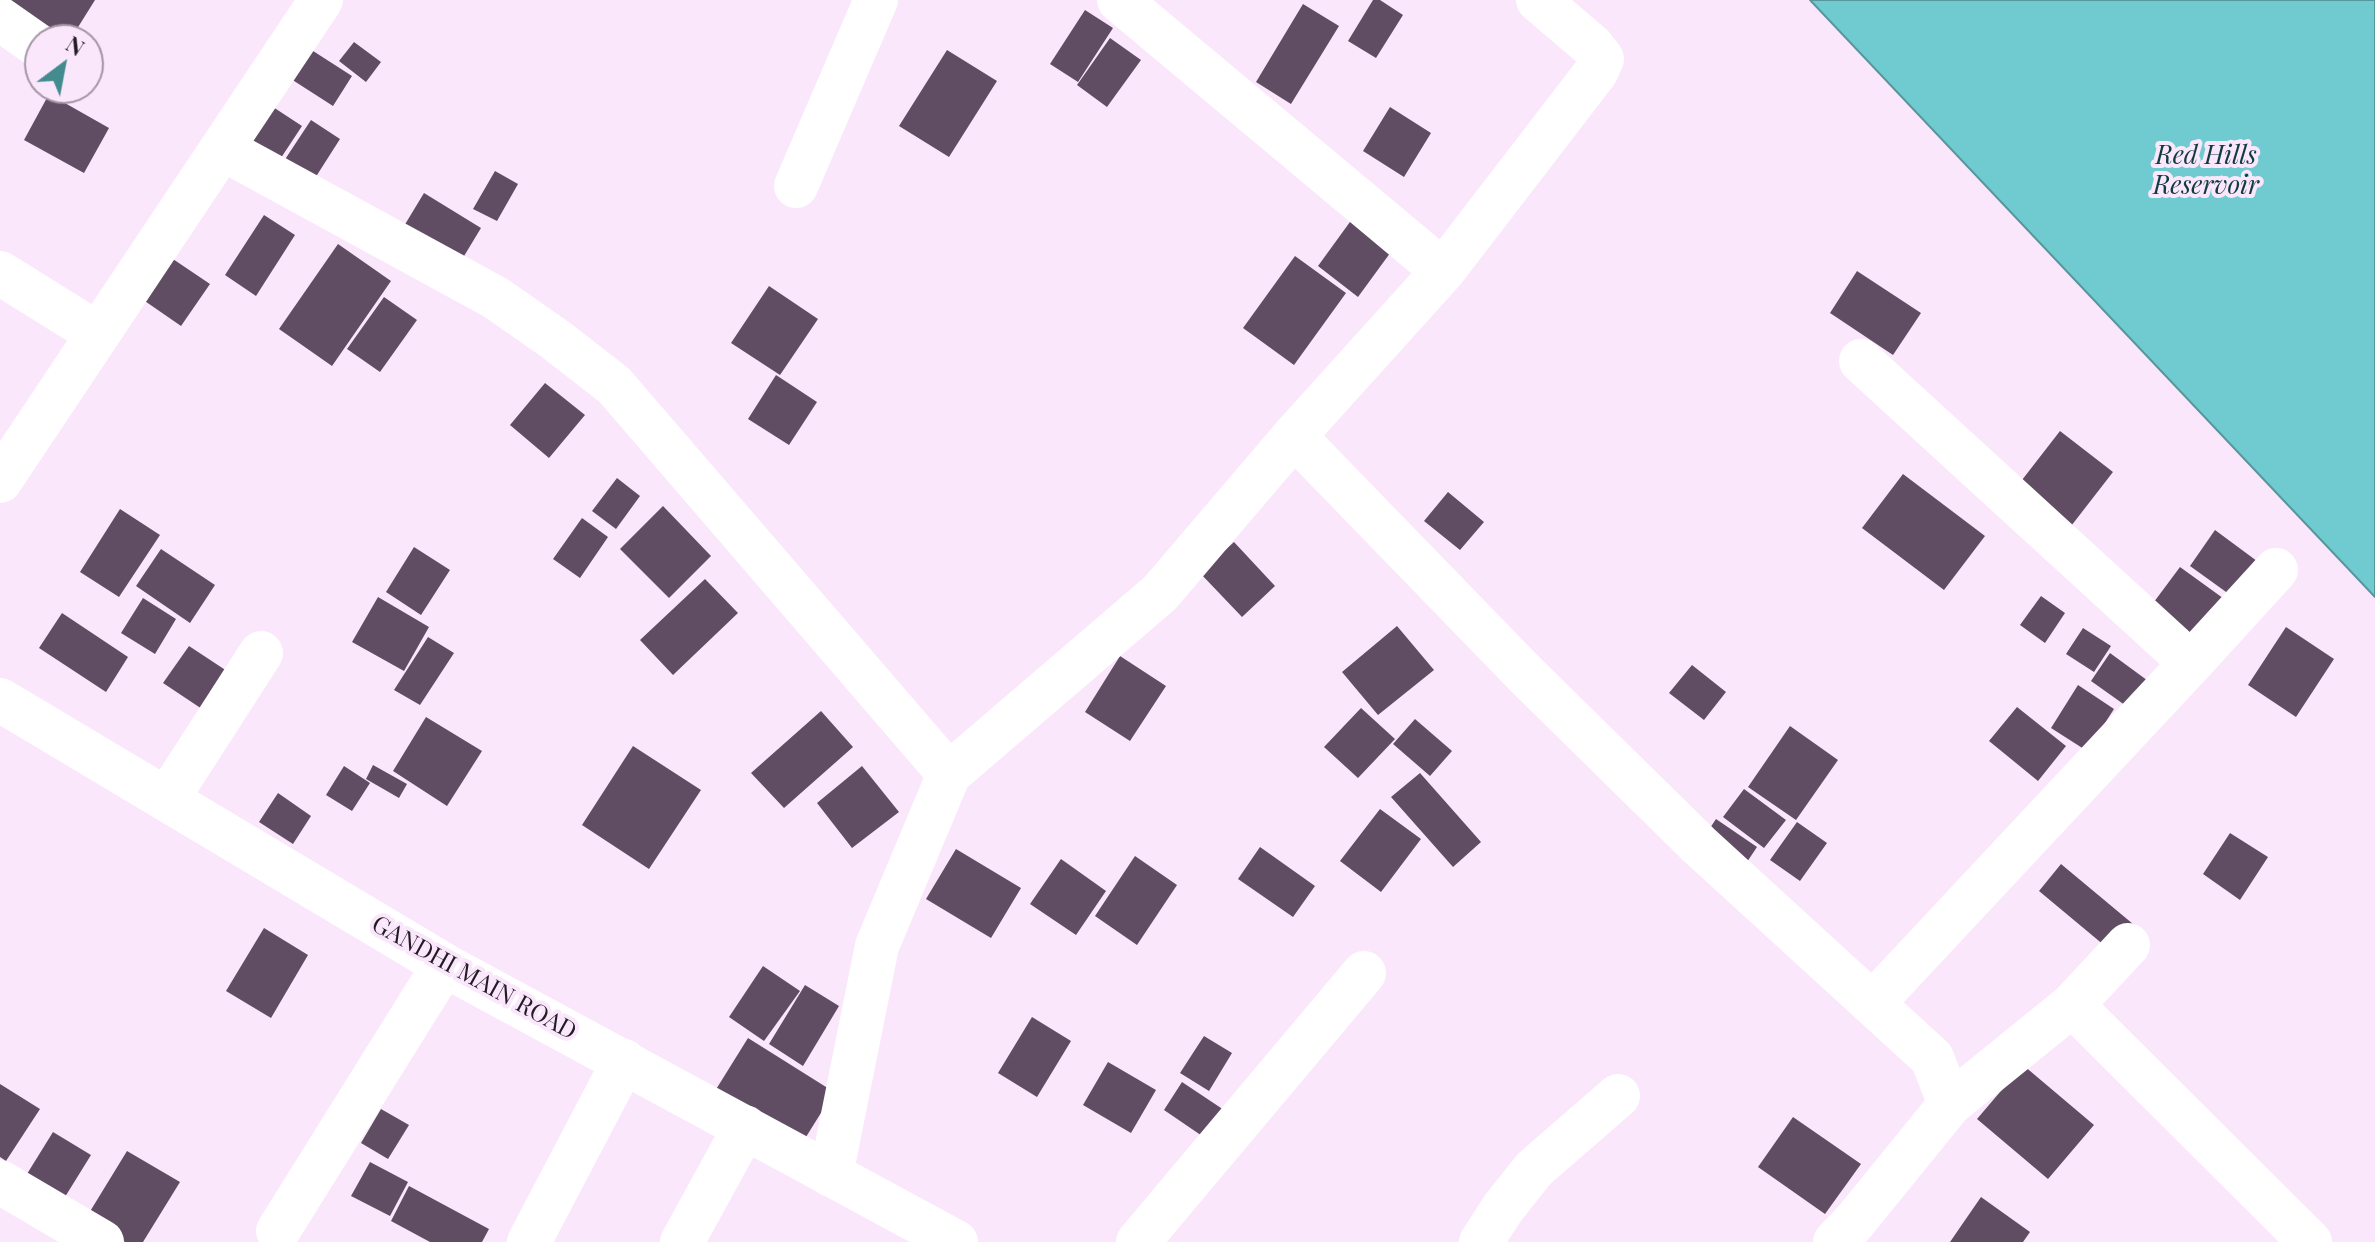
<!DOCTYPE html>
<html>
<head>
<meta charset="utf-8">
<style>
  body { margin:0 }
  #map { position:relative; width:2375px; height:1242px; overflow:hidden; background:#fae7fc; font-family:"Playfair Display",serif }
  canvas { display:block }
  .north { position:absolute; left:24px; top:24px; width:80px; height:80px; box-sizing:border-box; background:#fae7fc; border:2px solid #a495a6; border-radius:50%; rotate:32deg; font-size:22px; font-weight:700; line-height:32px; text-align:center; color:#231b24 }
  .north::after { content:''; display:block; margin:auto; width:28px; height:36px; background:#438b8f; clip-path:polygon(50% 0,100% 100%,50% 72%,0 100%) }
</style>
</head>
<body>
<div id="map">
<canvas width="2375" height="1242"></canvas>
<div class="north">N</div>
</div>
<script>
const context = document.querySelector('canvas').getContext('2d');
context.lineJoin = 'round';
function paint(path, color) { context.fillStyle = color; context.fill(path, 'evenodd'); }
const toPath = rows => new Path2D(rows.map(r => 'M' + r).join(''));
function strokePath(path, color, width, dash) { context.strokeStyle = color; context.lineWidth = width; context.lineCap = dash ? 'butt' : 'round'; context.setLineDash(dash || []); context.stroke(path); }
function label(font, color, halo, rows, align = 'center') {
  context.font = font + ' "Playfair Display",serif'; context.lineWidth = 8; context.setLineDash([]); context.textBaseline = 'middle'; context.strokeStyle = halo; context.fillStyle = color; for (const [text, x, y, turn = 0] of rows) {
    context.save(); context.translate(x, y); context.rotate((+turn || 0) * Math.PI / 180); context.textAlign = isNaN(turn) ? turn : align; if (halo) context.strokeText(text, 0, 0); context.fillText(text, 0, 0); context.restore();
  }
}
const water = toPath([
  [1810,0,2375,0,2375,597,1810,0]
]);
paint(water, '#6fcbd0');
strokePath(water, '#58969c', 2);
paint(toPath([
  [0,0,95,0,70,40,46,40],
  [1373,0,1380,0,1403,15,1376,58,1348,41],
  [1303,4,1339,26,1291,104,1256,82],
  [1085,10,1113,28,1078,82,1050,64],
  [1110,38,1141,60,1107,107,1077,85],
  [354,42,381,62,366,82,339,61],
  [310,49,352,76,333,106,291,79],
  [947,50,997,81,949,157,899,126],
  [49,94,109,128,84,173,24,140],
  [273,107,302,126,273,170,244,151],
  [1390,107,1431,133,1404,177,1363,151],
  [311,120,340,139,310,186,280,167],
  [495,171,518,184,497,221,473,209],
  [424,193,481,228,458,266,401,231],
  [264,215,295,235,256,296,225,275],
  [1355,215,1396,245,1358,297,1318,266],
  [338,244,391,281,332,366,279,329],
  [167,255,210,284,181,326,139,297],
  [1295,256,1346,293,1294,365,1243,328],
  [1857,271,1921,313,1893,355,1830,313],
  [769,286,818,319,780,375,731,343],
  [384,297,417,320,380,372,347,349],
  [776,375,817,402,789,445,748,419],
  [545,383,585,415,549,458,510,425],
  [2060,431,2113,472,2068,530,2015,489],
  [1903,474,1985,536,1944,590,1862,528],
  [617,478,640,496,616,529,592,511],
  [1448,492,1484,522,1460,550,1424,521],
  [663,506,711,556,669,598,620,549],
  [120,509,160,535,119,597,80,572],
  [582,518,608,537,580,578,553,559],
  [2215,530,2265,567,2240,602,2190,566],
  [1234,542,1275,586,1242,617,1200,573],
  [414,547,450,570,421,615,386,592],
  [161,549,215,585,190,623,136,586],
  [2180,567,2227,601,2194,644,2148,610],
  [705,579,738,613,673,675,640,640],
  [2041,596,2065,613,2045,643,2020,625],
  [378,597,429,627,404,671,352,642],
  [143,598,176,619,155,654,121,633],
  [62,613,128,657,106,692,39,648],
  [1397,626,1434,670,1378,715,1342,672],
  [2286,627,2334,659,2296,717,2248,685],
  [2083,628,2111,646,2094,672,2066,654],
  [428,637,454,653,420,705,394,690],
  [189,646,236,677,211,715,163,683],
  [2110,653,2155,686,2136,713,2091,681],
  [1120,656,1166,686,1130,741,1085,712],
  [1692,665,1726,692,1704,720,1669,693],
  [2078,685,2114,709,2087,751,2051,728],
  [2017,707,2066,746,2038,781,1989,741],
  [1361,708,1395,739,1358,778,1324,747],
  [821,711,853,747,784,808,751,773],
  [426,717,482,751,447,806,393,771],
  [1415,719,1452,751,1430,776,1393,744],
  [1790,726,1838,760,1796,820,1748,787],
  [633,746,701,790,649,869,582,825],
  [373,765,407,784,399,798,366,779],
  [344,766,370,783,352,811,326,795],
  [862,766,899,812,852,848,817,803],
  [1420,773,1481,842,1453,867,1391,797],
  [1744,789,1786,820,1764,848,1723,817],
  [278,793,311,816,293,844,259,822],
  [1380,809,1421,839,1381,892,1340,861],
  [1716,819,1757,847,1743,868,1702,840],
  [1797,822,1827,843,1800,881,1770,860],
  [2230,833,2268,857,2240,900,2203,874],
  [1260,847,1315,886,1293,917,1238,879],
  [956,849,1021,888,991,938,926,899],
  [1135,856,1177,885,1137,945,1095,916],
  [1061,859,1106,891,1076,935,1030,904],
  [2061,864,2133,924,2111,951,2039,891],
  [264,928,308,955,271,1018,226,991],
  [763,966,800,991,764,1041,729,1017],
  [805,985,839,1006,803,1066,769,1044],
  [1032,1017,1071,1041,1037,1097,998,1073],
  [1204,1036,1232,1053,1209,1091,1180,1073],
  [748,1038,834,1092,801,1145,715,1091],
  [1108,1062,1156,1090,1131,1133,1083,1105],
  [2023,1065,2094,1125,2048,1179,1977,1119],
  [1182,1082,1227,1112,1208,1140,1164,1110],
  [0,1084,40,1109,6,1161,0,1157],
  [381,1109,409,1125,388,1159,361,1143],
  [1793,1117,1861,1164,1825,1214,1758,1167],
  [53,1132,91,1155,60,1205,22,1182],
  [127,1151,180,1182,143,1242,125,1242,86,1218],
  [370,1162,408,1182,390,1216,351,1196],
  [409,1186,489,1229,482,1242,430,1242,391,1221],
  [1981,1197,2030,1232,2023,1242,1950,1242]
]), '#614d63');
strokePath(toPath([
  [1119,0,1443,271],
  [0,19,40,47],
  [223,149,496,298,556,340,614,385,949,774],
  [796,186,876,0],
  [0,273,98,334],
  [1861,361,2191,663],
  [1294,436,1525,674,1699,845,1932,1058,1950,1104],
  [0,481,321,0],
  [167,799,261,653],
  [1873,1003,2191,663,2276,570],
  [2072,1005,2310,1242],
  [831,1175,877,946,949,774,1160,593,1294,436,1443,271,1596,72,1602,59,1592,46,1538,0],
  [0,1182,102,1242],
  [278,1231,444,965],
  [529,1242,624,1061],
  [682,1242,745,1127],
  [1138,1242,1364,973],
  [1481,1242,1503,1208,1534,1169,1618,1096],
  [1835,1242,1855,1221,1950,1104,2072,1005,2128,945]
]), '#fff', 44);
strokePath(toPath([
  [0,700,444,965,956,1242]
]), '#fff', 44);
label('24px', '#231b24', '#fae7fc', [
  ["GANDHI MAIN ROAD",474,978,29]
]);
label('italic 26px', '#103c3f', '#fae7fc', [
  ["Red Hills",2206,156],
  ["Reservoir",2206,186]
]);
</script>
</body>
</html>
